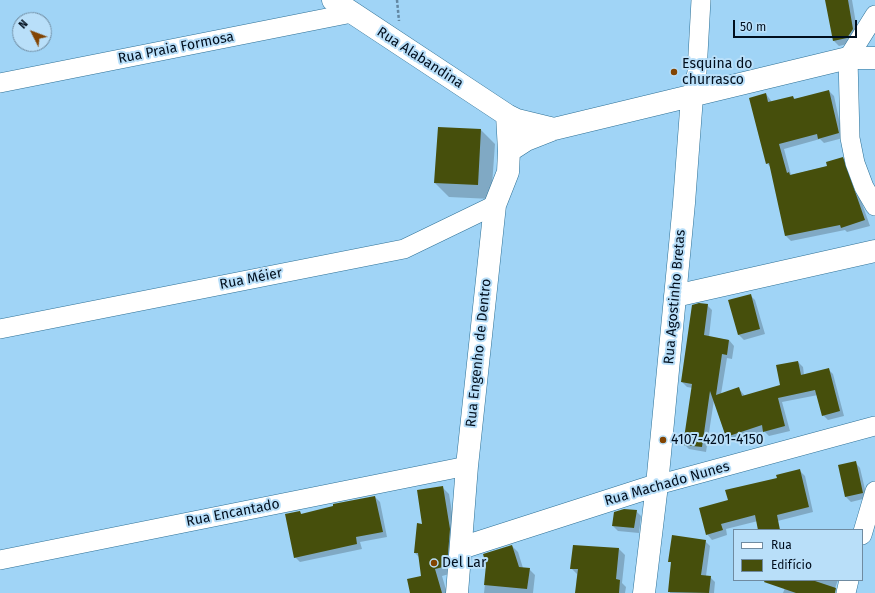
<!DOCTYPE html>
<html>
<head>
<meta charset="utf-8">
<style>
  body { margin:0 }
  #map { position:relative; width:875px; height:593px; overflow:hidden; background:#a0d4f6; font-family:"Fira Sans",sans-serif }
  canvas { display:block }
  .legend { position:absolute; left:733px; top:529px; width:130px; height:52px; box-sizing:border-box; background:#b9dff9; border:1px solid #6f8ba1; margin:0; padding:5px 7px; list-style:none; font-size:12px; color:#000e1d }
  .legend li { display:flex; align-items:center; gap:8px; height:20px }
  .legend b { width:20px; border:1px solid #6f8ba1 }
  .north { position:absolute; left:12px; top:12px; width:40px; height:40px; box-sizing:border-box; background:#b9dff9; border:1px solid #6f8ba1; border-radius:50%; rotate:312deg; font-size:11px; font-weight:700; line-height:16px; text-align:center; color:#000e1d }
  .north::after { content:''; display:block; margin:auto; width:14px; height:18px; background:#824402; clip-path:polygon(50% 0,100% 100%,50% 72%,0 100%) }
  .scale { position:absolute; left:733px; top:20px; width:124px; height:18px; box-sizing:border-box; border:2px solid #000e1d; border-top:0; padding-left:5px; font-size:12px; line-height:14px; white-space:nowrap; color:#000e1d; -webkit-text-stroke:3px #b9dff9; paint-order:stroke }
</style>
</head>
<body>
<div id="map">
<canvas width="875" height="593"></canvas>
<ul class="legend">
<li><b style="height:5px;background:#fff"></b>Rua</li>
<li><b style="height:11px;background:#464f0c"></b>Edifício</li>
</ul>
<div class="north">N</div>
<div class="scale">50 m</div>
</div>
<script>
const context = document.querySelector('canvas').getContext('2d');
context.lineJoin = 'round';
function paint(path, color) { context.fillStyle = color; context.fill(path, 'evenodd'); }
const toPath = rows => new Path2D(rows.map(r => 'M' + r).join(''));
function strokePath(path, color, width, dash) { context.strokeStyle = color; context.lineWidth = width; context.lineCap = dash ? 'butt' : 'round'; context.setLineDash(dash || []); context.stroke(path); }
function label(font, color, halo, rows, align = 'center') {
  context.font = font + ' "Fira Sans",sans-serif'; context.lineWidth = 4; context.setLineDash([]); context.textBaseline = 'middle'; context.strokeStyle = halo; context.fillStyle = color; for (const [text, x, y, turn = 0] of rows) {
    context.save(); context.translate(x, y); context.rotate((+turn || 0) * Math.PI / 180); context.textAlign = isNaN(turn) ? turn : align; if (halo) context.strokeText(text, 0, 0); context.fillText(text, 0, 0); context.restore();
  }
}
paint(toPath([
  [826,0,852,0,858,35,852,43,839,46,834,41],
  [829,91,834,96,843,138,824,143,820,139,784,149,791,175,828,166,842,159,848,164,870,226,847,232,845,230,791,241,786,236,771,168,767,163,766,94,772,102,793,97,795,99],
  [481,130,495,144,491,199,449,197,435,183],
  [750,295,755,300,765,334,744,340,739,335,730,301],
  [707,305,712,310,709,337,729,340,734,346,732,359,727,358,721,394,739,389,745,396,782,385,798,362,803,367,804,375,828,369,833,374,844,416,828,420,823,415,818,395,782,402,790,431,769,436,764,431,731,442,726,437,714,400,706,452,689,449,684,444,693,388,687,387,682,382],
  [855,462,860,468,867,498,851,502,846,497],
  [799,470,805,476,813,512,762,525,758,521,726,529,727,535,712,540,707,534,778,478],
  [442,487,449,494,456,536,453,573,442,576,447,593,411,593,422,576,420,558,415,553,423,525],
  [375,497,380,502,387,537,360,542,362,549,300,562,295,557,300,512,302,515],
  [636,511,641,516,639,533,618,531,613,526],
  [705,541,710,546,706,576,710,577,715,582,714,593,670,593,672,563,669,561],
  [512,546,518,552,523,568,529,569,535,575,533,593,484,593,487,565],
  [619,549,625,555,622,583,626,587,625,593,576,593,577,574,571,568],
  [788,580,838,580,834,591,836,593,783,593]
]), '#0003');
paint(toPath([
  [825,0,848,0,853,29,847,38,833,41],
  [829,90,839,133,818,139,817,134,779,144,787,173,789,172,790,175,827,166,826,162,843,157,865,220,841,228,840,225,785,236,769,163,766,164,749,98,766,93,768,102,793,96,794,99],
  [438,127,481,129,478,185,434,183],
  [751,294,760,329,738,335,728,300],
  [699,303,708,304,704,335,729,340,727,355,722,354,716,395,739,387,742,396,780,385,776,365,798,361,801,375,829,368,840,411,822,416,815,390,778,398,785,426,763,432,762,425,726,437,710,391,702,447,683,445,692,384,681,382,692,305],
  [856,461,863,493,845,497,838,465],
  [800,469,809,507,777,515,780,530,758,530,755,515,721,524,723,530,706,535,699,508,728,500,725,490,777,478,776,475],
  [443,486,450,529,447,566,435,569,442,593,410,593,407,579,421,576,418,553,414,553,417,523,422,524,417,490],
  [375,496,383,532,356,537,357,544,294,558,285,514,300,511,301,514,333,506,333,504],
  [624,509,637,510,634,528,612,526,614,512],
  [672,535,706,540,701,575,711,576,709,593,668,592,671,562,668,562],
  [512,545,519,567,530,568,527,589,484,585,486,565,483,554],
  [573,545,619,548,616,579,620,580,619,593,575,593,578,569,570,569],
  [765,580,812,580,836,588,835,593,796,593,764,582]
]), '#464f0c');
const minor = toPath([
  [875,15,848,58,850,138,855,163,864,187,875,206],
  [0,83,352,13],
  [692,97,697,72,701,0],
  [0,329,404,249,495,205],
  [657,485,875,426],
  [862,535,875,491],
  [0,560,467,466],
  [846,593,849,580]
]);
const tertiary = toPath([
  [333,0,507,115,517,120,554,129],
  [509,151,526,140,554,129,848,58,875,58],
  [675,296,875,251],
  [461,548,657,485],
  [457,593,467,466,495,205,508,172,509,151,507,115],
  [644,593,657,485,684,203,692,97]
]);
strokePath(minor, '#2d7096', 20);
strokePath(tertiary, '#2d7096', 23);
strokePath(toPath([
  [397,0,399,21]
]), '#6287a2', 2.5, [3, 2]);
strokePath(minor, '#fff', 19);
strokePath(tertiary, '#fff', 22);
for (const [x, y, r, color] of [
  [674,72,4,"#824402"],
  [663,440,4,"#824402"],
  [434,563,4,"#824402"]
]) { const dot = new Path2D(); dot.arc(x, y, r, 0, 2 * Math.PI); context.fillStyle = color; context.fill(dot); strokePath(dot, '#b9dff9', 1.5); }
label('14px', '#000e1d', '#b9dff9', [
  ["Rua Praia Formosa",176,48,-11],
  ["Rua Alabandina",420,58,33],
  ["Rua Méier",251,279,-11],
  ["Rua Agostinho Bretas",675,297,-85],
  ["Rua Engenho de Dentro",479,353,-84],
  ["Rua Machado Nunes",667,484,-16],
  ["Rua Encantado",233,513,-11]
]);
label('14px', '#000e1d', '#b9dff9', [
  ["Esquina do",682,64],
  ["churrasco",682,80],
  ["4107-4201-4150",671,440],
  ["Del Lar",442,563]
], 'left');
</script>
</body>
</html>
